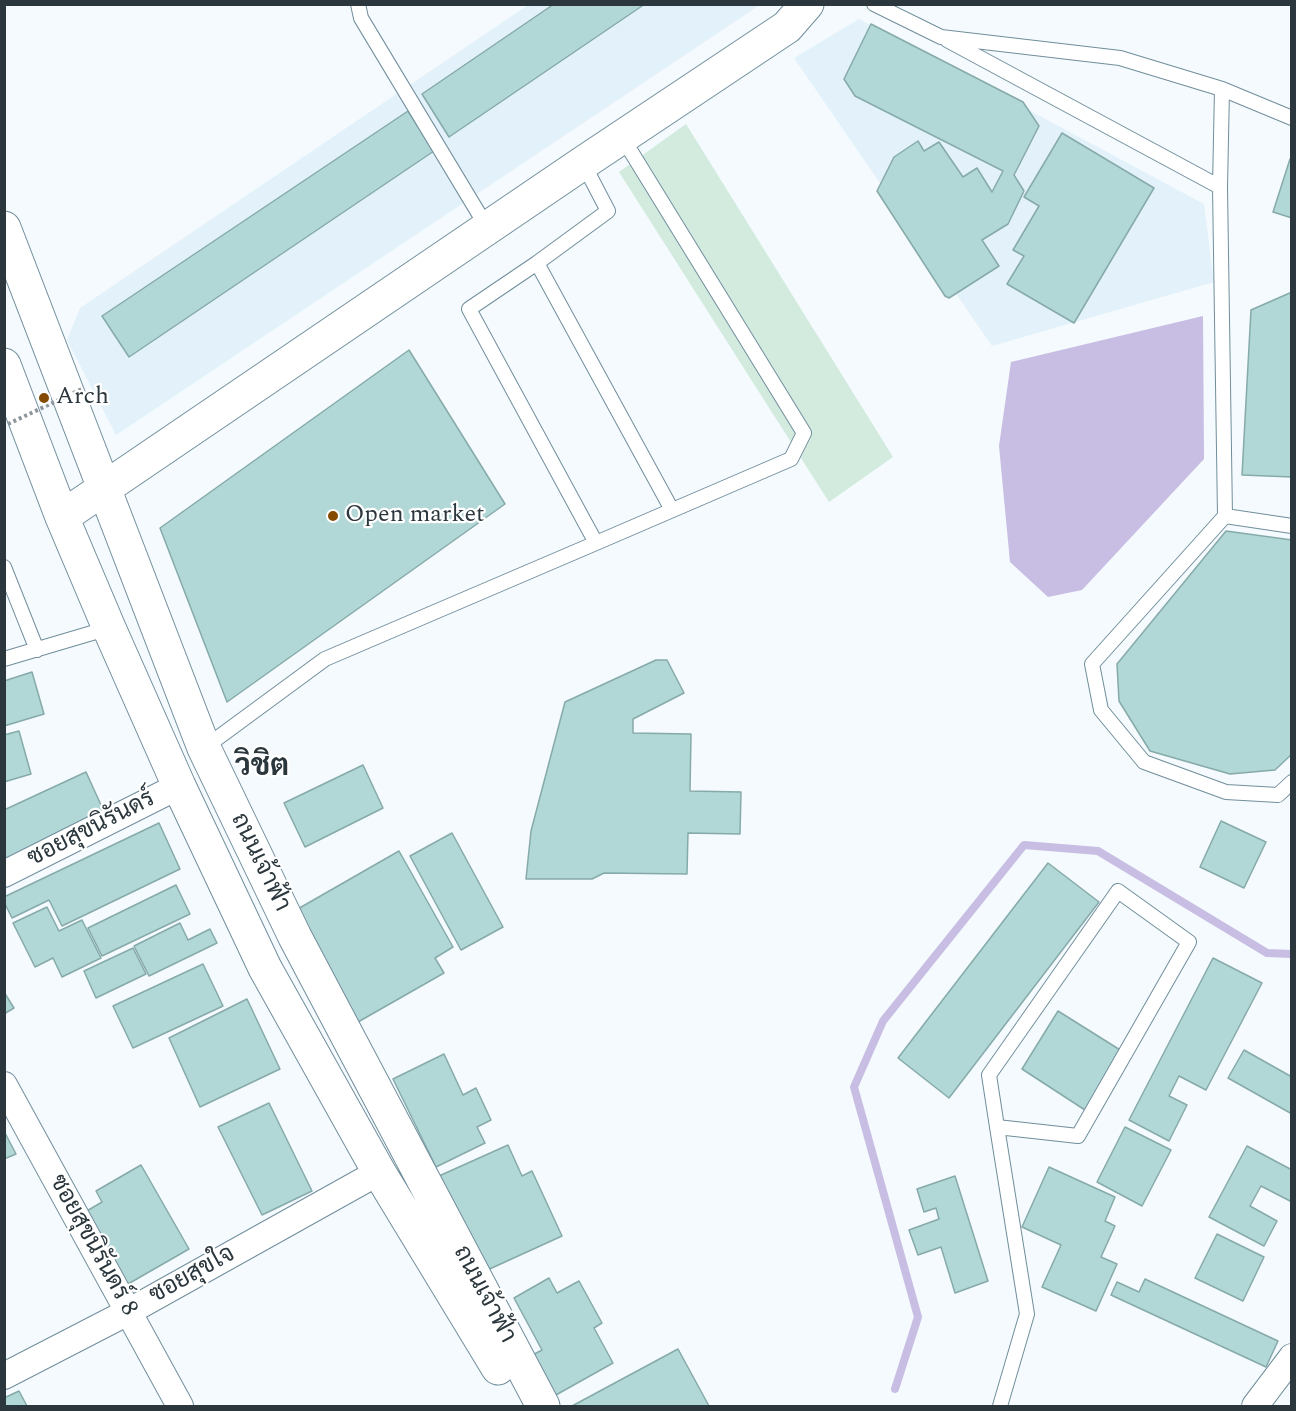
<!DOCTYPE html>
<html>
<head>
<meta charset="utf-8">
<style>
  body { margin:0 }
  #map { position:relative; width:1296px; height:1411px; overflow:hidden; background:#f4fafd; font-family:Spectral,serif }
  canvas { display:block }
  .frame { position:absolute; inset:0; border:6px solid #2b373d; pointer-events:none }
</style>
</head>
<body>
<div id="map">
<canvas width="1296" height="1411"></canvas>
<div class="frame"></div>
</div>
<script>
const context = document.querySelector('canvas').getContext('2d');
context.lineJoin = 'round';
function paint(path, color) { context.fillStyle = color; context.fill(path, 'evenodd'); }
const toPath = rows => new Path2D(rows.map(r => 'M' + r).join(''));
function strokePath(path, color, width, dash) { context.strokeStyle = color; context.lineWidth = width; context.lineCap = dash ? 'butt' : 'round'; context.setLineDash(dash || []); context.stroke(path); }
function label(font, color, halo, rows, align = 'center') {
  context.font = font + ' Spectral,Sarabun,serif'; context.lineWidth = 4.5; context.setLineDash([]); context.textBaseline = 'middle'; context.strokeStyle = halo; context.fillStyle = color; for (const [text, x, y, turn = 0] of rows) {
    context.save(); context.translate(x, y); context.rotate((+turn || 0) * Math.PI / 180); context.textAlign = isNaN(turn) ? turn : align; if (halo) context.strokeText(text, 0, 0); context.fillText(text, 0, 0); context.restore();
  }
}
paint(toPath([
  [528,5,760,5,116,435,67,340,80,308],
  [859,19,1204,204,1214,282,992,346,794,58]
]), '#e3f2fa');
paint(toPath([
  [686,124,893,457,829,502,619,172]
]), '#d2ebde');
paint(toPath([
  [1203,316,1204,459,1082,590,1048,597,1010,562,999,446,1011,362]
]), '#c8bde3');
strokePath(toPath([
  [895,1389,918,1317,854,1087,883,1021,1024,845,1098,851,1267,953,1292,954]
]), '#c8bde3', 8);
const building = toPath([
  [554,4,645,4,449,137,422,94,554,4],
  [871,24,1023,102,1039,126,1014,175,1024,191,1008,224,982,240,999,266,949,298,945,296,877,191,894,157,918,141,924,151,939,142,963,177,977,168,992,192,1003,171,855,96,844,79,871,24],
  [408,111,434,151,129,357,102,316,408,111],
  [1062,133,1154,188,1074,323,1007,284,1024,256,1013,250,1039,206,1024,197,1062,133],
  [1290,159,1292,159,1292,218,1273,212,1290,159],
  [1292,292,1292,477,1242,475,1251,310,1292,292],
  [409,350,505,504,227,702,160,528,409,350],
  [1226,531,1292,540,1292,754,1275,770,1230,774,1150,751,1119,701,1117,664,1226,531],
  [656,660,667,660,684,693,633,719,633,733,691,734,690,791,741,792,740,834,688,833,687,874,604,873,592,879,526,879,531,831,565,702,656,660],
  [32,672,44,714,4,726,4,681,32,672],
  [19,731,31,774,4,782,4,735,19,731],
  [363,765,383,808,305,847,284,803,363,765],
  [86,772,106,816,4,864,4,810,86,772],
  [1221,821,1266,842,1244,888,1200,867,1221,821],
  [159,823,180,869,62,926,49,900,12,918,4,902,4,897,159,823],
  [452,833,503,927,461,950,410,856,452,833],
  [399,851,453,947,435,958,444,973,358,1022,296,910,399,851],
  [1048,863,1099,902,949,1098,898,1058,1048,863],
  [176,885,190,914,102,956,88,928,176,885],
  [47,907,59,931,82,920,101,958,62,977,53,958,35,967,13,923,47,907],
  [180,923,188,940,210,929,217,943,149,976,134,946,180,923],
  [133,948,146,974,96,998,84,971,133,948],
  [1213,958,1262,983,1206,1090,1179,1076,1169,1096,1187,1105,1169,1141,1129,1120,1213,958],
  [203,964,223,1006,133,1048,113,1006,203,964],
  [4,992,14,1008,4,1014,4,992],
  [247,999,280,1069,200,1107,169,1038,247,999],
  [1058,1011,1125,1053,1088,1112,1022,1069,1058,1011],
  [1244,1050,1292,1077,1292,1114,1228,1078,1244,1050],
  [444,1054,463,1095,476,1088,491,1120,477,1127,485,1143,436,1167,393,1079,444,1054],
  [269,1103,312,1191,262,1215,218,1127,269,1103],
  [1125,1127,1171,1150,1142,1206,1097,1182,1125,1127],
  [4,1131,16,1154,4,1159,4,1131],
  [508,1145,522,1176,532,1171,562,1236,483,1272,439,1176,508,1145],
  [1247,1146,1292,1170,1292,1202,1261,1186,1250,1206,1277,1221,1264,1246,1209,1217,1247,1146],
  [141,1165,189,1249,121,1288,80,1215,102,1202,96,1191,141,1165],
  [1049,1167,1115,1197,1105,1221,1115,1226,1101,1257,1117,1264,1096,1311,1042,1287,1061,1245,1022,1227,1049,1167],
  [955,1176,988,1281,955,1293,941,1247,918,1255,909,1230,939,1219,936,1208,924,1212,917,1189,955,1176],
  [1217,1234,1264,1257,1243,1301,1195,1278,1217,1234],
  [549,1278,557,1293,579,1281,602,1323,594,1328,613,1363,547,1400,525,1359,542,1350,514,1298,549,1278],
  [1145,1279,1278,1341,1266,1367,1111,1295,1117,1282,1139,1292,1145,1279],
  [678,1349,709,1406,572,1406,678,1349],
  [19,1391,27,1406,4,1406,4,1398,19,1391]
]);
paint(building, '#b2d7d7');
strokePath(building, '#86aaaa', 1.5);
const lane = toPath([
  [358,4,361,18,488,229],
  [874,4,941,37,1120,58,1222,89,1220,187,1225,516,1092,664,1101,710,1144,762,1226,792,1278,795,1292,782],
  [947,40,1220,187],
  [1222,89,1292,118],
  [537,263,672,510],
  [1225,516,1292,526],
  [596,543,791,459,804,433,622,137],
  [4,567,37,650],
  [4,659,109,628],
  [204,748,325,659,596,543,469,309,537,263,608,211,583,163],
  [997,1127,1078,1136,1189,942,1118,891,989,1075,997,1127,1027,1314,1000,1406]
]);
const street = toPath([
  [4,874,179,786],
  [4,1085,180,1406],
  [4,1376,128,1312,379,1172],
  [1255,1406,1292,1357]
]);
const secondary = toPath([
  [4,228,204,748,295,937,543,1406],
  [4,365,62,517,109,628,179,786,265,968,379,1172,498,1368],
  [62,517,583,163,787,27,807,4]
]);
strokePath(lane, '#718e9c', 16);
strokePath(street, '#718e9c', 28);
strokePath(secondary, '#718e9c', 35);
strokePath(lane, '#fff', 14);
strokePath(street, '#fff', 26);
strokePath(secondary, '#fff', 33);
strokePath(toPath([
  [8,424,84,388]
]), '#8d969b', 4, [3, 3]);
for (const [x, y, r, color] of [
  [44,398,6,"#834a00"],
  [333,516,6,"#834a00"]
]) { const dot = new Path2D(); dot.arc(x, y, r, 0, 2 * Math.PI); context.fillStyle = color; context.fill(dot); strokePath(dot, '#fff', 2); }
label('24px', '#2b373d', '#fff', [
  ["Arch",56,398],
  ["Open market",345,516]
], 'left');
label('24px', '#2b373d', '#fff', [
  ["ซอยสุขนิรันดร์",92,830,-27],
  ["ถนนเจ้าฟ้า",259,863,64],
  ["ซอยสุขนิรันดร์ 8",92,1246,61],
  ["ซอยสุขใจ",193,1276,-29],
  ["ถนนเจ้าฟ้า",483,1295,62]
]);
label('bold 30px', '#2b373d', '#fff', [
  ["วิชิต",262,769]
]);
</script>
</body>
</html>
